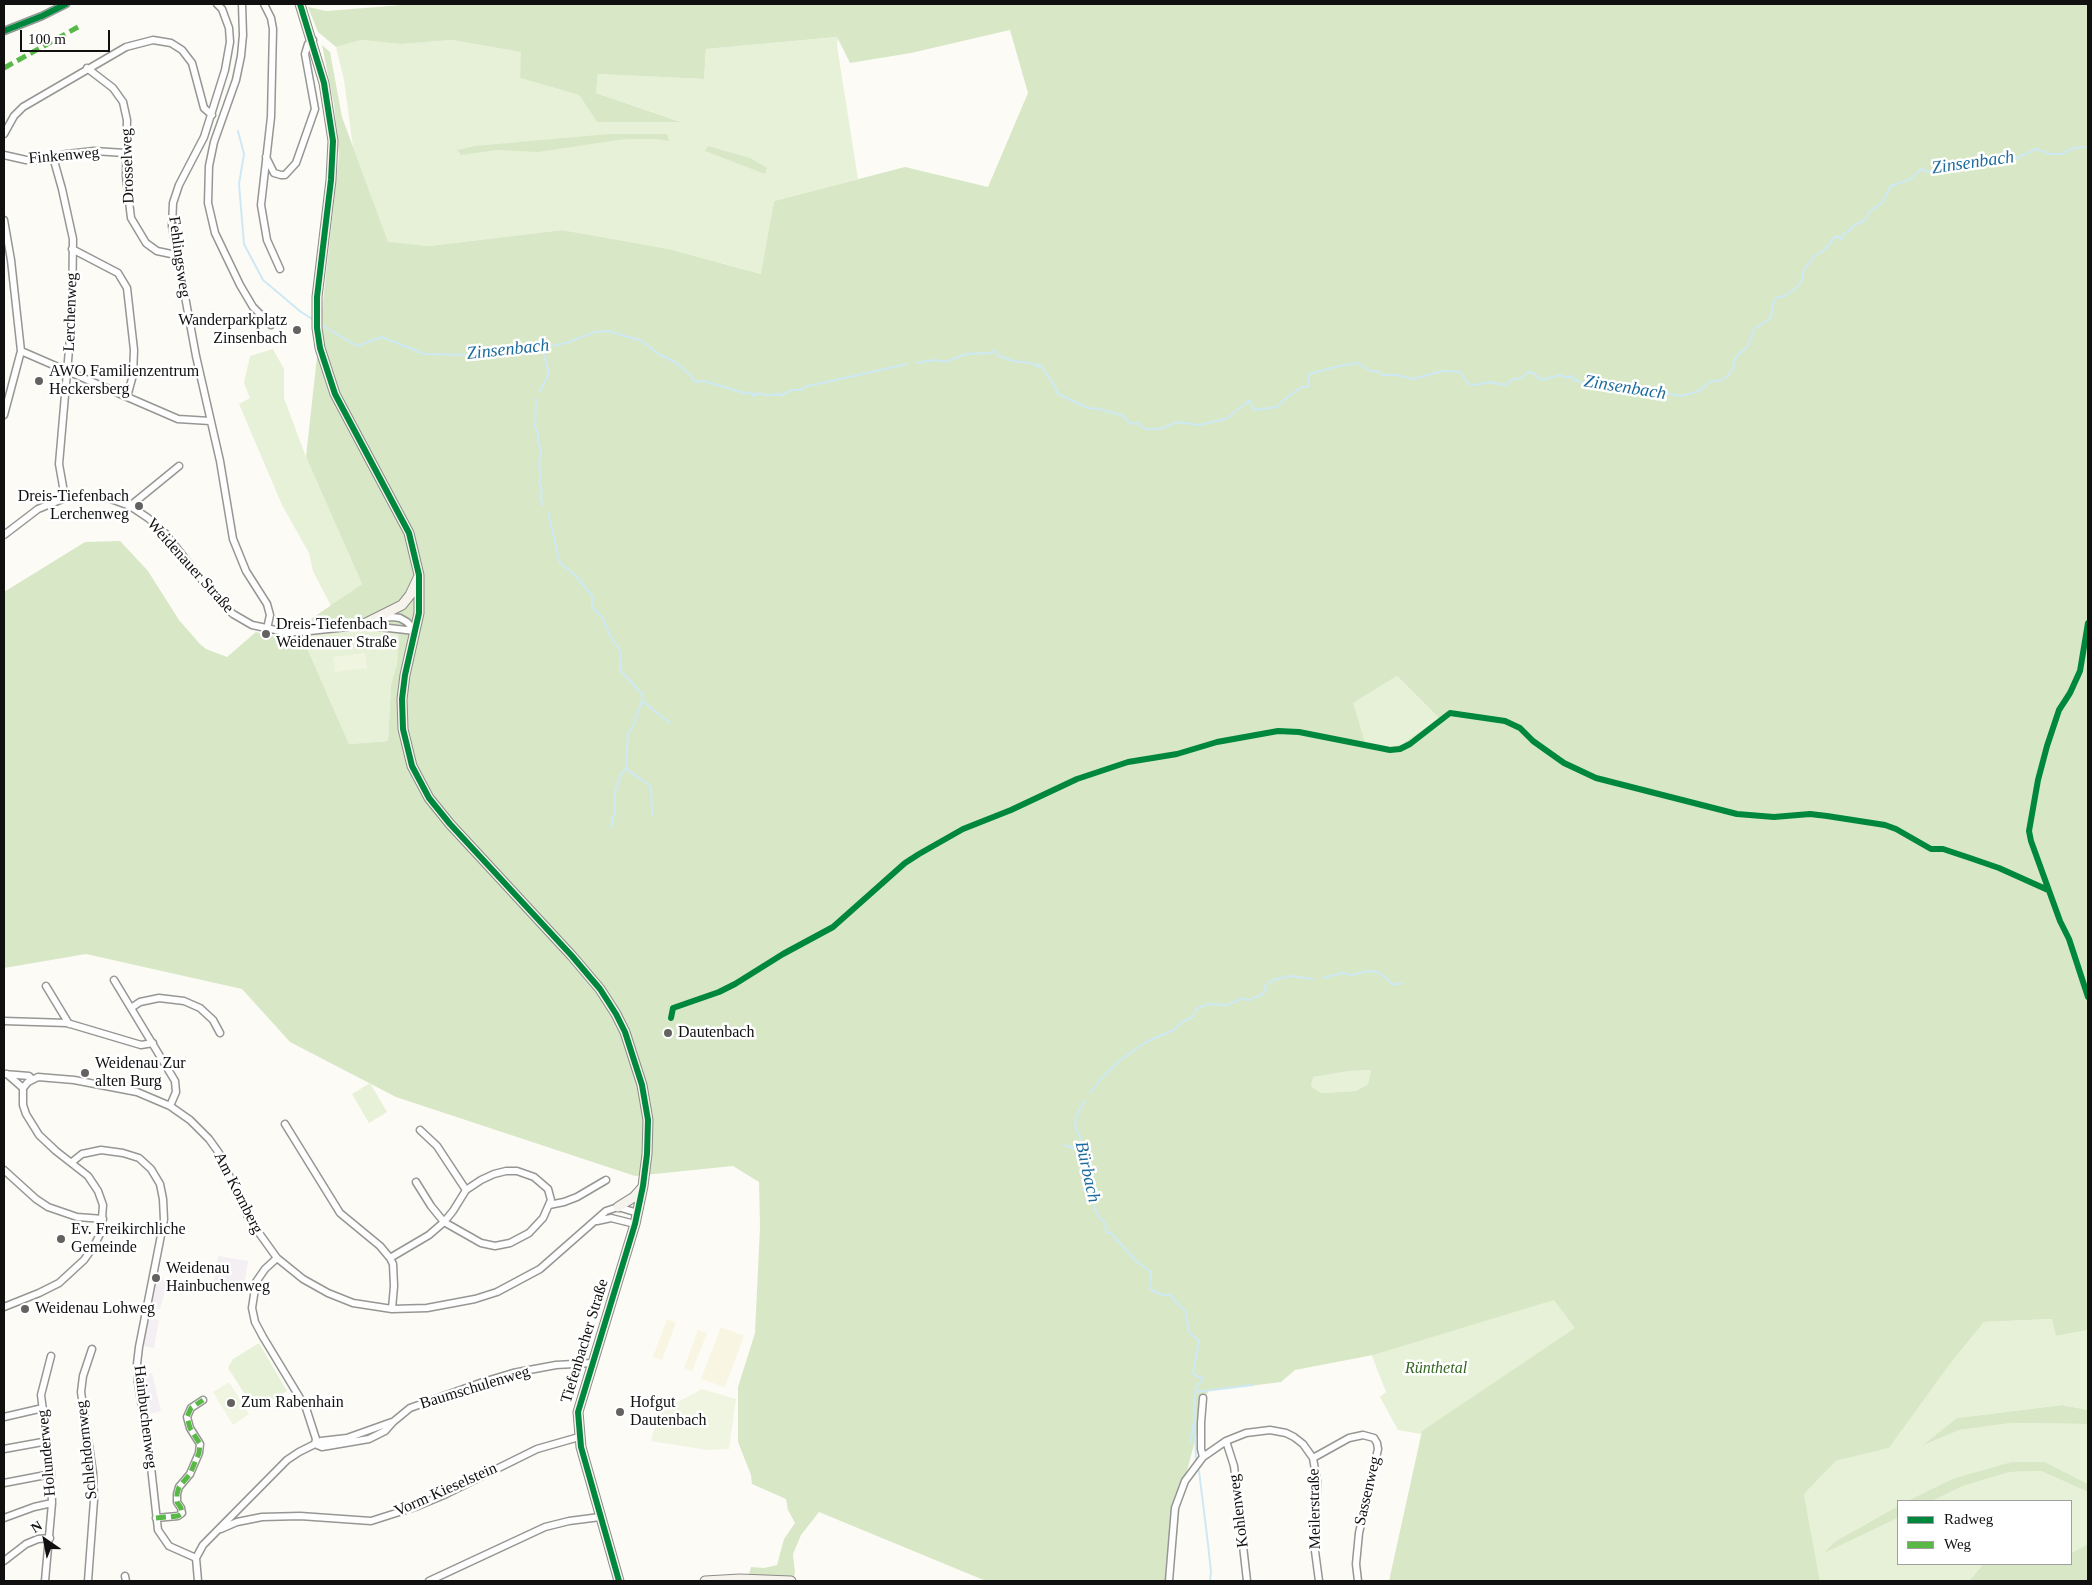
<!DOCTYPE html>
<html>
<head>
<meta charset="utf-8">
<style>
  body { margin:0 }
  #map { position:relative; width:2092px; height:1585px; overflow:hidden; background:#fcfbf6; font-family:Georgia,serif }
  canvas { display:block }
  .frame { position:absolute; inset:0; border:5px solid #101010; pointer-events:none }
  .legend { position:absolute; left:1897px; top:1500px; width:175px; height:65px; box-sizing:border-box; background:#fff; border:1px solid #9f9f9f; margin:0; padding:6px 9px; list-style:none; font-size:15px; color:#101010 }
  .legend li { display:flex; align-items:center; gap:10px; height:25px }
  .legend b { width:25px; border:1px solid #9f9f9f }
  .north { position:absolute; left:20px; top:1515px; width:50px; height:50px; -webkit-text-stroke:4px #fff; paint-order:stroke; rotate:327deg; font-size:14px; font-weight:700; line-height:20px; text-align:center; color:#101010 }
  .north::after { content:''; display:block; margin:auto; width:18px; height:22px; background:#101010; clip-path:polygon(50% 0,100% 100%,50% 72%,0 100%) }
  .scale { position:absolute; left:20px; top:30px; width:90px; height:22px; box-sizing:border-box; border:2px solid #101010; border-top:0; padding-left:6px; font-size:15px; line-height:18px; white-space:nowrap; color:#101010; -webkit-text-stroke:4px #fff; paint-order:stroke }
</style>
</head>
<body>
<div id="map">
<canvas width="2092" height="1585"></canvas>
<div class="frame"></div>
<ul class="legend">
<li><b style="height:6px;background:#00873e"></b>Radweg</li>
<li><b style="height:6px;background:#58b947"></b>Weg</li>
</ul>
<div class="north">N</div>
<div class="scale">100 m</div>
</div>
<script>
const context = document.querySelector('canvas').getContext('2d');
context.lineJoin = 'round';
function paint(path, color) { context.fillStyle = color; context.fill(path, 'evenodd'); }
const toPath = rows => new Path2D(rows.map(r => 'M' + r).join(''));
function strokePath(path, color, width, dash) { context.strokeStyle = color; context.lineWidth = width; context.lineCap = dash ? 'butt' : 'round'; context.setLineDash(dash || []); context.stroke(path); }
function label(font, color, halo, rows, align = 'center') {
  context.font = font + ' Georgia,serif'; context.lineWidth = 5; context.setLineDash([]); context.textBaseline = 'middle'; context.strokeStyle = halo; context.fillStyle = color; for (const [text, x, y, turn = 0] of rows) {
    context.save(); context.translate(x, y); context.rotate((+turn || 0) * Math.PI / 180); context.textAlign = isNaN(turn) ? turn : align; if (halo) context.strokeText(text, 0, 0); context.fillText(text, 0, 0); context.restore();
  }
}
paint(toPath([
  [218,1256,248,1261,244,1286,214,1281],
  [156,1278,168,1280,160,1309,151,1308],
  [149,1318,159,1320,154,1348,143,1346],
  [152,1373,161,1411,149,1414,141,1375]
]), '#f3eff2');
paint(toPath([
  [667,1319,676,1323,662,1360,653,1357],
  [721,1327,744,1336,725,1387,701,1379],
  [698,1330,707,1333,692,1371,684,1368]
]), '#f8f5e3');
paint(toPath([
  [838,37,837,46,858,179,774,201,762,274,669,249,562,230,429,246,388,243,353,147,344,80,336,47,361,40,401,44,452,40,522,52,520,78,579,95,597,122,679,121,596,93,598,74,704,79,706,49],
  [273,349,284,369,284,398,306,457,362,584,331,606,313,571,309,553,282,505,239,404,250,398,244,383,250,356],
  [359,625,399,629,397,663,391,685,388,741,349,744,300,632],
  [1397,676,1439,718,1402,744,1390,747,1365,742,1352,703],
  [1371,1070,1368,1084,1356,1091,1321,1093,1311,1086,1312,1077,1350,1071],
  [370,1083,387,1112,369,1123,352,1094],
  [1632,1294,1430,1431,1421,1434,1398,1430,1380,1397,1386,1392,1361,1328,1494,1295],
  [2053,1319,2057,1336,2088,1330,2088,1410,2062,1405,1957,1418,1925,1445,1958,1430,2011,1423,2088,1424,2088,1484,2045,1462,1952,1479,1907,1501,1898,1501,1898,1506,1834,1542,1825,1552,1898,1518,1898,1564,1983,1564,1971,1579,1963,1581,1820,1581,1804,1494,1836,1461,1889,1448,1950,1364,1984,1322],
  [259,1343,287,1391,255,1410,228,1368,233,1359],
  [2041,1471,2088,1492,2088,1544,2071,1553,2071,1501,1932,1501,1963,1486,2010,1472]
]), '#e7f1d7');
paint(toPath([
  [416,4,2088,4,2088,1330,2056,1336,2052,1319,1984,1322,1950,1364,1889,1448,1836,1461,1804,1494,1820,1581,1389,1581,1422,1431,1575,1328,1554,1300,1373,1355,1295,1370,1281,1382,1208,1391,1181,1494,1173,1581,986,1581,819,1512,801,1535,793,1554,795,1573,793,1579,763,1579,749,1574,751,1567,764,1568,777,1565,784,1539,795,1523,788,1510,786,1499,752,1484,751,1475,738,1442,738,1387,755,1333,760,1227,759,1182,733,1166,635,1176,396,1097,290,1042,242,989,86,954,4,968,4,592,85,542,120,541,148,571,179,620,199,643,206,649,227,657,256,632,270,636,289,634,362,584,306,457,339,155,334,105,322,45,330,52,342,117,388,242,429,246,562,230,669,249,761,274,774,201,905,167,988,187,1028,93,1010,30,911,53,850,63,837,37,706,49,704,79,598,74,596,93,681,122,597,122,579,95,520,78,521,52,452,40,401,44,361,40,336,47,318,32,308,7,326,11],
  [359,625,399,629,397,663,391,685,388,741,349,744,300,632],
  [1397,676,1439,718,1402,744,1390,747,1365,742,1353,703],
  [1371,1070,1368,1084,1356,1091,1321,1093,1311,1086,1313,1077,1350,1071],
  [609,134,667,134,669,141,657,139,625,139,538,152,497,150,461,155,457,150,475,146],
  [708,146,750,158,767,168,765,174,705,151],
  [2062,1405,2088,1410,2088,1424,2011,1423,1959,1430,1922,1446,1957,1418],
  [2012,1462,2045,1462,2088,1484,2088,1492,2041,1471,2010,1472,1963,1486,1932,1501,1907,1501,1952,1479],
  [1898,1506,1898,1518,1824,1553,1834,1542],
  [2088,1544,2088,1581,1963,1581,1971,1579,1983,1564,2071,1564,2071,1553]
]), '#d8e8c6');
paint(toPath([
  [365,653,367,668,335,672,333,657],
  [229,1382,249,1414,233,1425,213,1392],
  [702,1389,736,1399,729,1449,707,1450,651,1441,659,1412]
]), '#f0f5e1');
strokePath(toPath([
  [238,131,244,154,239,184,244,244,263,280,301,312,314,320],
  [320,324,357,346,382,337,424,354,477,355,510,348,542,348,566,343,595,332,608,331,642,341,660,355,675,362,691,376,695,382,704,381,747,394,752,392,753,396,760,393,764,395,776,395,778,392,780,396,792,390,802,390,804,387,907,364],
  [916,363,934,360,945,362,966,354,989,353,995,351,999,356,1013,361,1031,363,1038,367,1038,364,1040,365,1053,383,1058,394,1090,409,1095,408,1121,415,1131,424,1137,423,1145,429,1160,429,1177,422,1199,425,1226,419,1250,400,1253,410,1277,407,1286,398,1302,387,1308,387,1309,374,1335,367,1357,363,1371,371,1377,371,1383,375,1397,375,1413,379,1442,371,1460,372,1468,384,1476,385,1488,382,1505,385,1514,379,1522,378,1528,372,1535,374,1541,380,1560,375,1566,378,1572,376,1575,381,1577,380,1583,384,1590,383,1596,387,1599,387,1603,383,1682,396,1699,391,1711,381,1719,381,1728,376,1735,366,1733,362,1736,357,1748,346,1754,329,1771,318,1773,304,1776,298,1785,296,1796,288,1801,282,1804,270,1814,256,1823,251,1836,236,1842,239,1844,233,1849,231,1854,225,1864,221,1870,211,1882,203,1891,186,1911,179,1921,169,1928,172,1939,168,1954,166,1963,161,1979,160,2011,161,2036,149,2051,154,2062,154,2073,148,2088,147],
  [540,391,549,373,542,348],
  [536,399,535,428,538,434,538,444,541,448,539,464,541,475,539,481,542,490,540,499,543,505],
  [548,513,560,563,575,575,592,596,592,607,602,617,611,637,621,652,620,670,642,694,642,701,670,723],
  [626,769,647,783,651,788,652,815],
  [611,827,613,817,615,813,615,792,621,774,626,769,628,733,632,728,642,701],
  [1323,978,1342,973,1352,975,1367,971,1378,972,1394,985,1402,983],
  [1090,1093,1101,1079,1119,1061,1146,1042,1174,1030,1182,1022,1193,1017,1196,1009,1208,1004,1227,1005,1243,998,1246,1000,1252,1000,1254,997,1260,996,1266,990,1264,987,1273,980,1290,976,1313,979],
  [1085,1101,1076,1116,1075,1126,1080,1137,1081,1158,1089,1179,1088,1187,1093,1193,1095,1209,1099,1217,1105,1223,1106,1232,1111,1233,1136,1261,1151,1272,1150,1288,1153,1291,1163,1295,1171,1295,1173,1299,1185,1311,1189,1332,1199,1341,1193,1373,1196,1376,1203,1378,1197,1387,1194,1399,1196,1461],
  [1065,1145,1081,1151],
  [1196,1392,1253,1385],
  [1190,1442,1195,1417],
  [1199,1471,1208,1544,1211,1572,1210,1581]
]), '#cee9f4', 2);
const street = toPath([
  [217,4,222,9,229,28,230,42,225,70,204,137,179,185,173,203,172,226,196,356,220,461,233,539,246,571,267,604,270,615,267,629],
  [242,4,243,35,241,56,236,80,214,142,209,166,208,203,215,233,240,285,253,307,271,325],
  [264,4,271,18,273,29,271,117,261,205,267,240,280,269],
  [4,31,42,16,66,4],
  [87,68,113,88,123,102,127,120,126,176,131,218,146,243,157,251,176,255],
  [4,134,14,116,23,107,126,47,153,40,171,43,182,50,192,63,204,108,212,115],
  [4,155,26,160,41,160,67,154,94,151,125,153],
  [53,157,62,189,73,239,72,315,59,464,65,498],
  [266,157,274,173,281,175,285,175,296,163,315,109,305,54,308,44,313,40],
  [4,220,11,260,21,351,4,415],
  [72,249,118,273,127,288,134,350,133,375,127,397],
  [21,351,178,419,210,421],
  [130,506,179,466],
  [4,535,38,509,65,498,108,498,130,506,148,518,165,533,216,598,233,614,252,625,285,632,300,632,347,627,369,622],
  [378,619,392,617,400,618,407,622,415,631],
  [362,625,415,631],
  [114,980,175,1081,176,1092,170,1106],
  [46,986,69,1024],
  [131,1008,140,1002,159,998,184,1001,200,1008,213,1020,220,1033],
  [4,1021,67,1023,141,1045,153,1043],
  [4,1074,29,1076,32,1079],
  [7,1074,23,1088],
  [285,1124,340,1213,380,1246,390,1258,393,1264,394,1286,392,1309],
  [420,1130,437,1146,466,1190],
  [72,1162,82,1154,101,1150,123,1153,139,1158,151,1169,160,1184,163,1199,164,1220,139,1347,137,1364,138,1382,150,1458,158,1530,169,1546,196,1558],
  [4,1170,36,1199,48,1207,77,1217,103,1219],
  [549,1205,564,1202,577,1197,606,1180],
  [597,1221,611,1218,635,1224],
  [277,1258,265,1269,256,1282,252,1308,255,1322,263,1337,306,1408,316,1439,315,1444],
  [390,1258,429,1235,444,1222,453,1211,466,1190,481,1180,494,1174,506,1171,517,1171,534,1177,548,1189,551,1200,543,1218,529,1233,510,1243,495,1246,481,1243,444,1222,431,1206,416,1182],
  [4,1307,39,1293,59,1283,84,1260,94,1246,101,1232,103,1205,98,1191,88,1176,56,1151,39,1135,26,1114,23,1105,23,1088,28,1082,38,1077,74,1080,137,1092,170,1106,190,1120,209,1139,219,1153,249,1219,277,1258,303,1279,328,1293,353,1303,392,1309,427,1308,475,1299,497,1292,540,1269,606,1211,618,1207,638,1213],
  [1203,1398,1201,1423,1201,1449,1203,1457],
  [4,1417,43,1408],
  [1226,1441,1234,1466,1247,1581],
  [315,1444,322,1447,369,1439,385,1431,393,1422,410,1408,483,1382,513,1373,556,1365,592,1363],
  [4,1449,48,1441],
  [1313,1458,1349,1438,1363,1435,1374,1438,1377,1443,1378,1449,1359,1533,1356,1564,1358,1581],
  [4,1483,51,1474],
  [4,1518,34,1507,52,1503],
  [156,1518,178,1516,182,1513,181,1508,177,1502,177,1494,179,1487,190,1474,199,1453,200,1444,190,1428,187,1417,191,1408,203,1400],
  [221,1529,237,1522,262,1517,300,1516,371,1521,415,1507,446,1494,537,1449,579,1437],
  [4,1561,26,1544,38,1539,50,1538],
  [125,1576,126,1581],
  [45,1581,52,1503,51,1474,41,1395,51,1356],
  [88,1581,94,1500,93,1473,81,1392,83,1376,92,1349],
  [198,1581,196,1558,203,1545,287,1460,299,1452,321,1441,347,1438,392,1422],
  [429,1581,545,1527,569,1521,600,1517],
  [1169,1581,1175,1508,1185,1481,1203,1457,1226,1441,1246,1433,1270,1430,1286,1433,1294,1437,1303,1444,1313,1458,1317,1481,1315,1551,1319,1581]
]);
const secondary = toPath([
  [300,4,324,83,333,141,331,180,317,297,317,328,320,348,335,394,409,533,419,575,419,613,405,675,402,699,403,729,412,766,429,798,450,824,572,956,600,989,616,1014,625,1032,642,1085,648,1120,647,1154,643,1186,635,1224,578,1412,581,1447,619,1581],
  [366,623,402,605,410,595,418,578],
  [618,1207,634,1197,642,1188],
  [705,1581,740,1579,791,1581]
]);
strokePath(street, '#969694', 9);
strokePath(secondary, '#8d8c8a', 11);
strokePath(street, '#fffefe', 6);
strokePath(secondary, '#f5f3eb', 9);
strokePath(toPath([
  [4,68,78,27],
  [156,1518,178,1516,182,1513,181,1508,177,1502,177,1494,179,1487,190,1474,199,1453,200,1444,190,1428,187,1417,191,1408,203,1400]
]), '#58b947', 5, [10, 5]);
strokePath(toPath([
  [300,4,324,83,333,141,331,180,317,297,317,328,320,348,335,394,409,533,419,575,419,613,405,675,402,699,403,729,412,766,429,798,450,824,572,956,600,989,616,1014,625,1032,642,1085,648,1120,647,1154,643,1186,635,1224,578,1412,581,1447,619,1581],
  [4,31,42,16,66,4],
  [2088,623,2080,671,2070,693,2059,710,2047,746,2038,780,2029,831,2031,841,2060,921,2069,939,2088,997],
  [671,1018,673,1008,719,992,735,984,783,954,833,927,905,863,919,854,963,829,1011,810,1077,779,1128,762,1177,754,1217,742,1278,731,1299,732,1390,750,1400,749,1410,744,1450,713,1505,721,1520,728,1533,741,1564,763,1596,778,1737,814,1774,817,1810,814,1827,816,1885,825,1896,829,1931,849,1943,849,1970,858,1999,868,2048,890]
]), '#00873e', 6);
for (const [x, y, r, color] of [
  [297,330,5,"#636260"],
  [39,381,5,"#636260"],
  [139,506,5,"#636260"],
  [266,634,5,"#636260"],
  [668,1033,5,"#636260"],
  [85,1073,5,"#636260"],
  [61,1239,5,"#636260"],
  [156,1278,5,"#636260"],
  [25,1309,5,"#636260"],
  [231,1403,5,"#636260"],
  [620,1412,5,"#636260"]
]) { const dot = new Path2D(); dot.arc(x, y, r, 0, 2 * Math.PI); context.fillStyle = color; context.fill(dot); strokePath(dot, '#fff', 2); }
label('16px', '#101010', '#fff', [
  ["Finkenweg",64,156,-5],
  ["Drosselweg",128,166,-92],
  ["Fehlingsweg",179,257,82],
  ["Lerchenweg",71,312,-88],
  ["Weidenauer Straße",190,566,48],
  ["Am Kornberg",238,1193,63],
  ["Tiefenbacher Straße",585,1341,-73],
  ["Baumschulenweg",475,1388,-17],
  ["Hainbuchenweg",145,1417,83],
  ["Schlehdornweg",87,1450,-96],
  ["Holunderweg",47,1453,-95],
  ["Vorm Kieselstein",446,1490,-24],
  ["Sassenweg",1368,1491,-77],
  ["Meilerstraße",1315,1509,-91],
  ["Kohlenweg",1239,1511,-97]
]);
label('16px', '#101010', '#fff', [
  ["Wanderparkplatz",287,321,"right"],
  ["Zinsenbach",287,339,"right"],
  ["AWO Familienzentrum",49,372],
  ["Heckersberg",49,390],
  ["Dreis-Tiefenbach",129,497,"right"],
  ["Lerchenweg",129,515,"right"],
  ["Dreis-Tiefenbach",276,625],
  ["Weidenauer Straße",276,643],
  ["Dautenbach",678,1033],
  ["Weidenau Zur",95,1064],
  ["alten Burg",95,1082],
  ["Ev. Freikirchliche",71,1230],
  ["Gemeinde",71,1248],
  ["Weidenau",166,1269],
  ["Hainbuchenweg",166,1287],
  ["Weidenau Lohweg",35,1309],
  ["Zum Rabenhain",241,1403],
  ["Hofgut",630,1403],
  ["Dautenbach",630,1421]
], 'left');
label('italic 16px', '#346623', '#fff', [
  ["Rünthetal",1436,1369]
]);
label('italic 18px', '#1e6b9d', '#fff', [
  ["Zinsenbach",1973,163,-8],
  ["Zinsenbach",508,350,-6],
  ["Zinsenbach",1625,388,9],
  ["Bürbach",1087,1172,77]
]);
</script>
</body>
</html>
